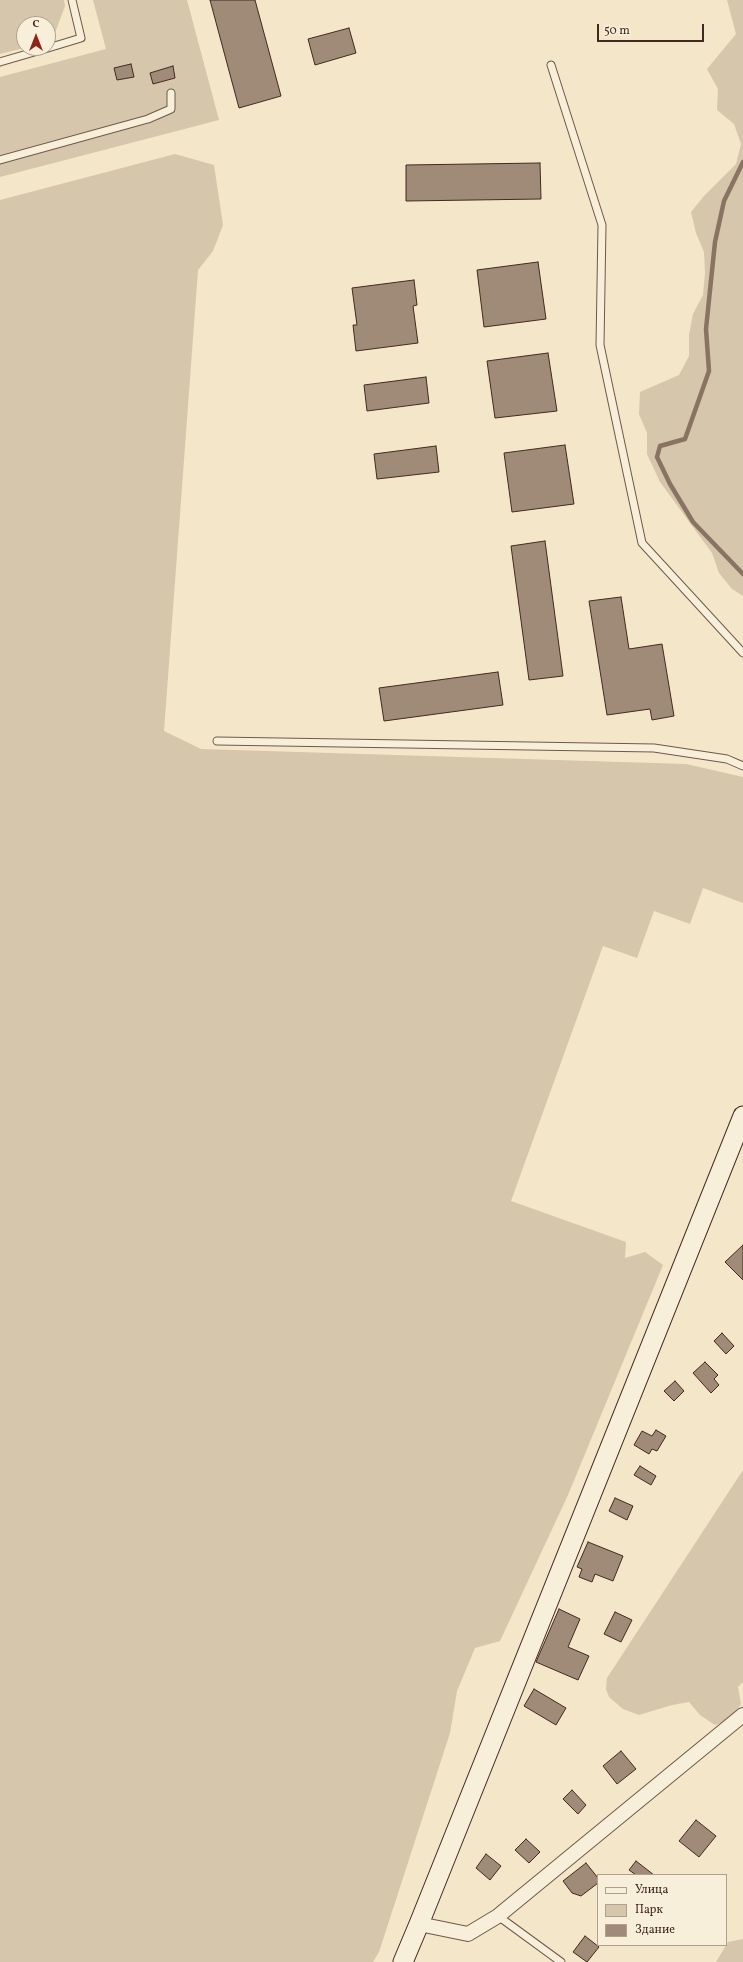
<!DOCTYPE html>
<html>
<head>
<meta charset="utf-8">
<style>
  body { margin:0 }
  #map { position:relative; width:743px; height:1962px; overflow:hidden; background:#f4e6c8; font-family:Vollkorn,serif }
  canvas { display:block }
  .legend { position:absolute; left:597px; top:1874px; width:130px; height:72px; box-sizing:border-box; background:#f8efdb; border:1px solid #b0a090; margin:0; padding:5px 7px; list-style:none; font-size:12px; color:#432920 }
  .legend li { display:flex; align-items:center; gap:8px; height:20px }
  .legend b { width:20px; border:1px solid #b0a090 }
  .north { position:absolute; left:16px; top:16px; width:40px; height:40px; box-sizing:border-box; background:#f8efdb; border:1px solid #b0a090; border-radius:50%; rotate:0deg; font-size:11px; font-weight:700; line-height:16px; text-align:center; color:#432920 }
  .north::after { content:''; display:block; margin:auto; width:14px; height:18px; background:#8f2418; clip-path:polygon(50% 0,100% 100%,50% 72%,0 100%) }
  .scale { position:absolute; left:597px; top:24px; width:107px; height:18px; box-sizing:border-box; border:2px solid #432920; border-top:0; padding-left:5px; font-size:12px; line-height:14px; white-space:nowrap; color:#432920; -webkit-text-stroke:3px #f8efdb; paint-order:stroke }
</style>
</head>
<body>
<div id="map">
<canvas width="743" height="1962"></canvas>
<ul class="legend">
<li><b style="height:5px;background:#f8efdb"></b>Улица</li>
<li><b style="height:11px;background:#d6c6ab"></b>Парк</li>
<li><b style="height:11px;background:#9f8b77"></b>Здание</li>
</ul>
<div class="north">С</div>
<div class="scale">50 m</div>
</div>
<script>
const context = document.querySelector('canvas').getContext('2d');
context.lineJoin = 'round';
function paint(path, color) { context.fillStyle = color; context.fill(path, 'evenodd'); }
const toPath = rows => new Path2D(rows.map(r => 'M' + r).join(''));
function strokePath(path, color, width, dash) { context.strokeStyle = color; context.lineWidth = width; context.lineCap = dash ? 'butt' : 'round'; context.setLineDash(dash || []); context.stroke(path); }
paint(toPath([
  [0,0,64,0,65,6,52,41,48,42,48,24,24,24,24,48,0,54],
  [93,0,187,0,219,120,0,177,0,77,106,49],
  [727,0,743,0,743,596,732,589,719,573,712,553,660,482,647,454,647,433,639,414,640,392,679,375,689,356,689,335,693,314,703,295,705,273,704,252,696,233,691,212,704,196,736,164,741,144,734,124,717,110,718,89,707,69,736,34],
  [175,154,214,165,223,225,213,251,198,270,164,731,201,749,686,764,743,777,743,903,703,888,690,924,654,911,637,958,603,946,511,1201,626,1242,625,1258,645,1252,663,1265,568,1495,500,1641,475,1648,457,1691,450,1733,379,1952,373,1962,0,1962,0,200],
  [743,1470,743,1682,738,1687,741,1704,731,1720,715,1725,700,1715,689,1702,672,1705,639,1715,623,1709,609,1697,606,1689,607,1678],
  [743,1939,743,1962,716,1962,728,1942]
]), '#d6c6ab');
strokePath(toPath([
  [743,162,724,201,715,242,706,329,709,371,685,439,660,446,657,457,670,484,693,522,743,574]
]), '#897463', 4.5);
const building = toPath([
  [210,0,255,0,281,96,239,108,210,0],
  [349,28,356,53,315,65,308,39,349,28],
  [131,64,134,77,117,80,114,68,131,64],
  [173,66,175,78,153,84,150,73,173,66],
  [540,163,541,199,406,201,406,165,540,163],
  [538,262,546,319,484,327,477,270,538,262],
  [414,280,417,305,413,306,418,343,356,351,353,325,357,325,352,288,414,280],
  [548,353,557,411,495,418,487,361,548,353],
  [426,377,429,403,367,411,364,385,426,377],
  [565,445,574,504,512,512,504,453,565,445],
  [436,446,439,472,377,479,374,454,436,446],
  [545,541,563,676,529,680,511,546,545,541],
  [621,597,629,649,662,644,674,716,652,720,650,709,607,715,589,601,621,597],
  [498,672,503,705,384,721,379,688,498,672],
  [743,1245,743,1280,725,1262,743,1245],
  [722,1333,734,1346,726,1354,714,1341,722,1333],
  [705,1362,718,1375,714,1379,719,1385,711,1393,693,1373,705,1362],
  [675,1381,684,1391,674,1401,664,1391,675,1381],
  [656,1430,666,1436,657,1451,652,1449,649,1454,634,1445,642,1431,652,1436,656,1430],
  [640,1466,656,1476,651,1485,634,1475,640,1466],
  [615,1498,633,1506,627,1520,609,1511,615,1498],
  [588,1542,623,1556,613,1581,595,1574,592,1582,579,1577,582,1569,577,1567,588,1542],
  [559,1609,580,1619,568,1647,589,1656,578,1680,536,1662,559,1609],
  [615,1612,632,1620,621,1642,604,1634,615,1612],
  [534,1689,566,1708,556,1725,524,1706,534,1689],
  [621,1751,636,1769,617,1784,603,1766,621,1751],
  [572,1790,586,1805,578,1814,563,1799,572,1790],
  [696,1820,716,1836,699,1857,679,1841,696,1820],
  [526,1839,540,1852,529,1863,515,1850,526,1839],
  [486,1854,501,1866,490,1880,476,1868,486,1854],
  [636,1861,654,1875,636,1875,629,1870,636,1861],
  [586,1863,598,1878,598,1883,581,1896,572,1893,563,1881,586,1863],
  [585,1936,599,1947,587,1962,573,1952,585,1936]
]);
paint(building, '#9f8b77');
strokePath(building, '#432920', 1);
const lane = toPath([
  [48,48,81,38,72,0],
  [0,62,48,48],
  [551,65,602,225,600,345,642,543,743,653],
  [0,160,148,119,171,109,171,93],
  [217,741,654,748,727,759,743,766],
  [498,1916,561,1962]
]);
const street = toPath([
  [419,1924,468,1934,498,1916,743,1715]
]);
const secondary = toPath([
  [403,1962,419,1924,743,1116]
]);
strokePath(lane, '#6f584a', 9);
strokePath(street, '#6f584a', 16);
strokePath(secondary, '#432920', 21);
strokePath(lane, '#f8efdb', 7);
strokePath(street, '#f8efdb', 14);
strokePath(secondary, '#f8efdb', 19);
</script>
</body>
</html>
